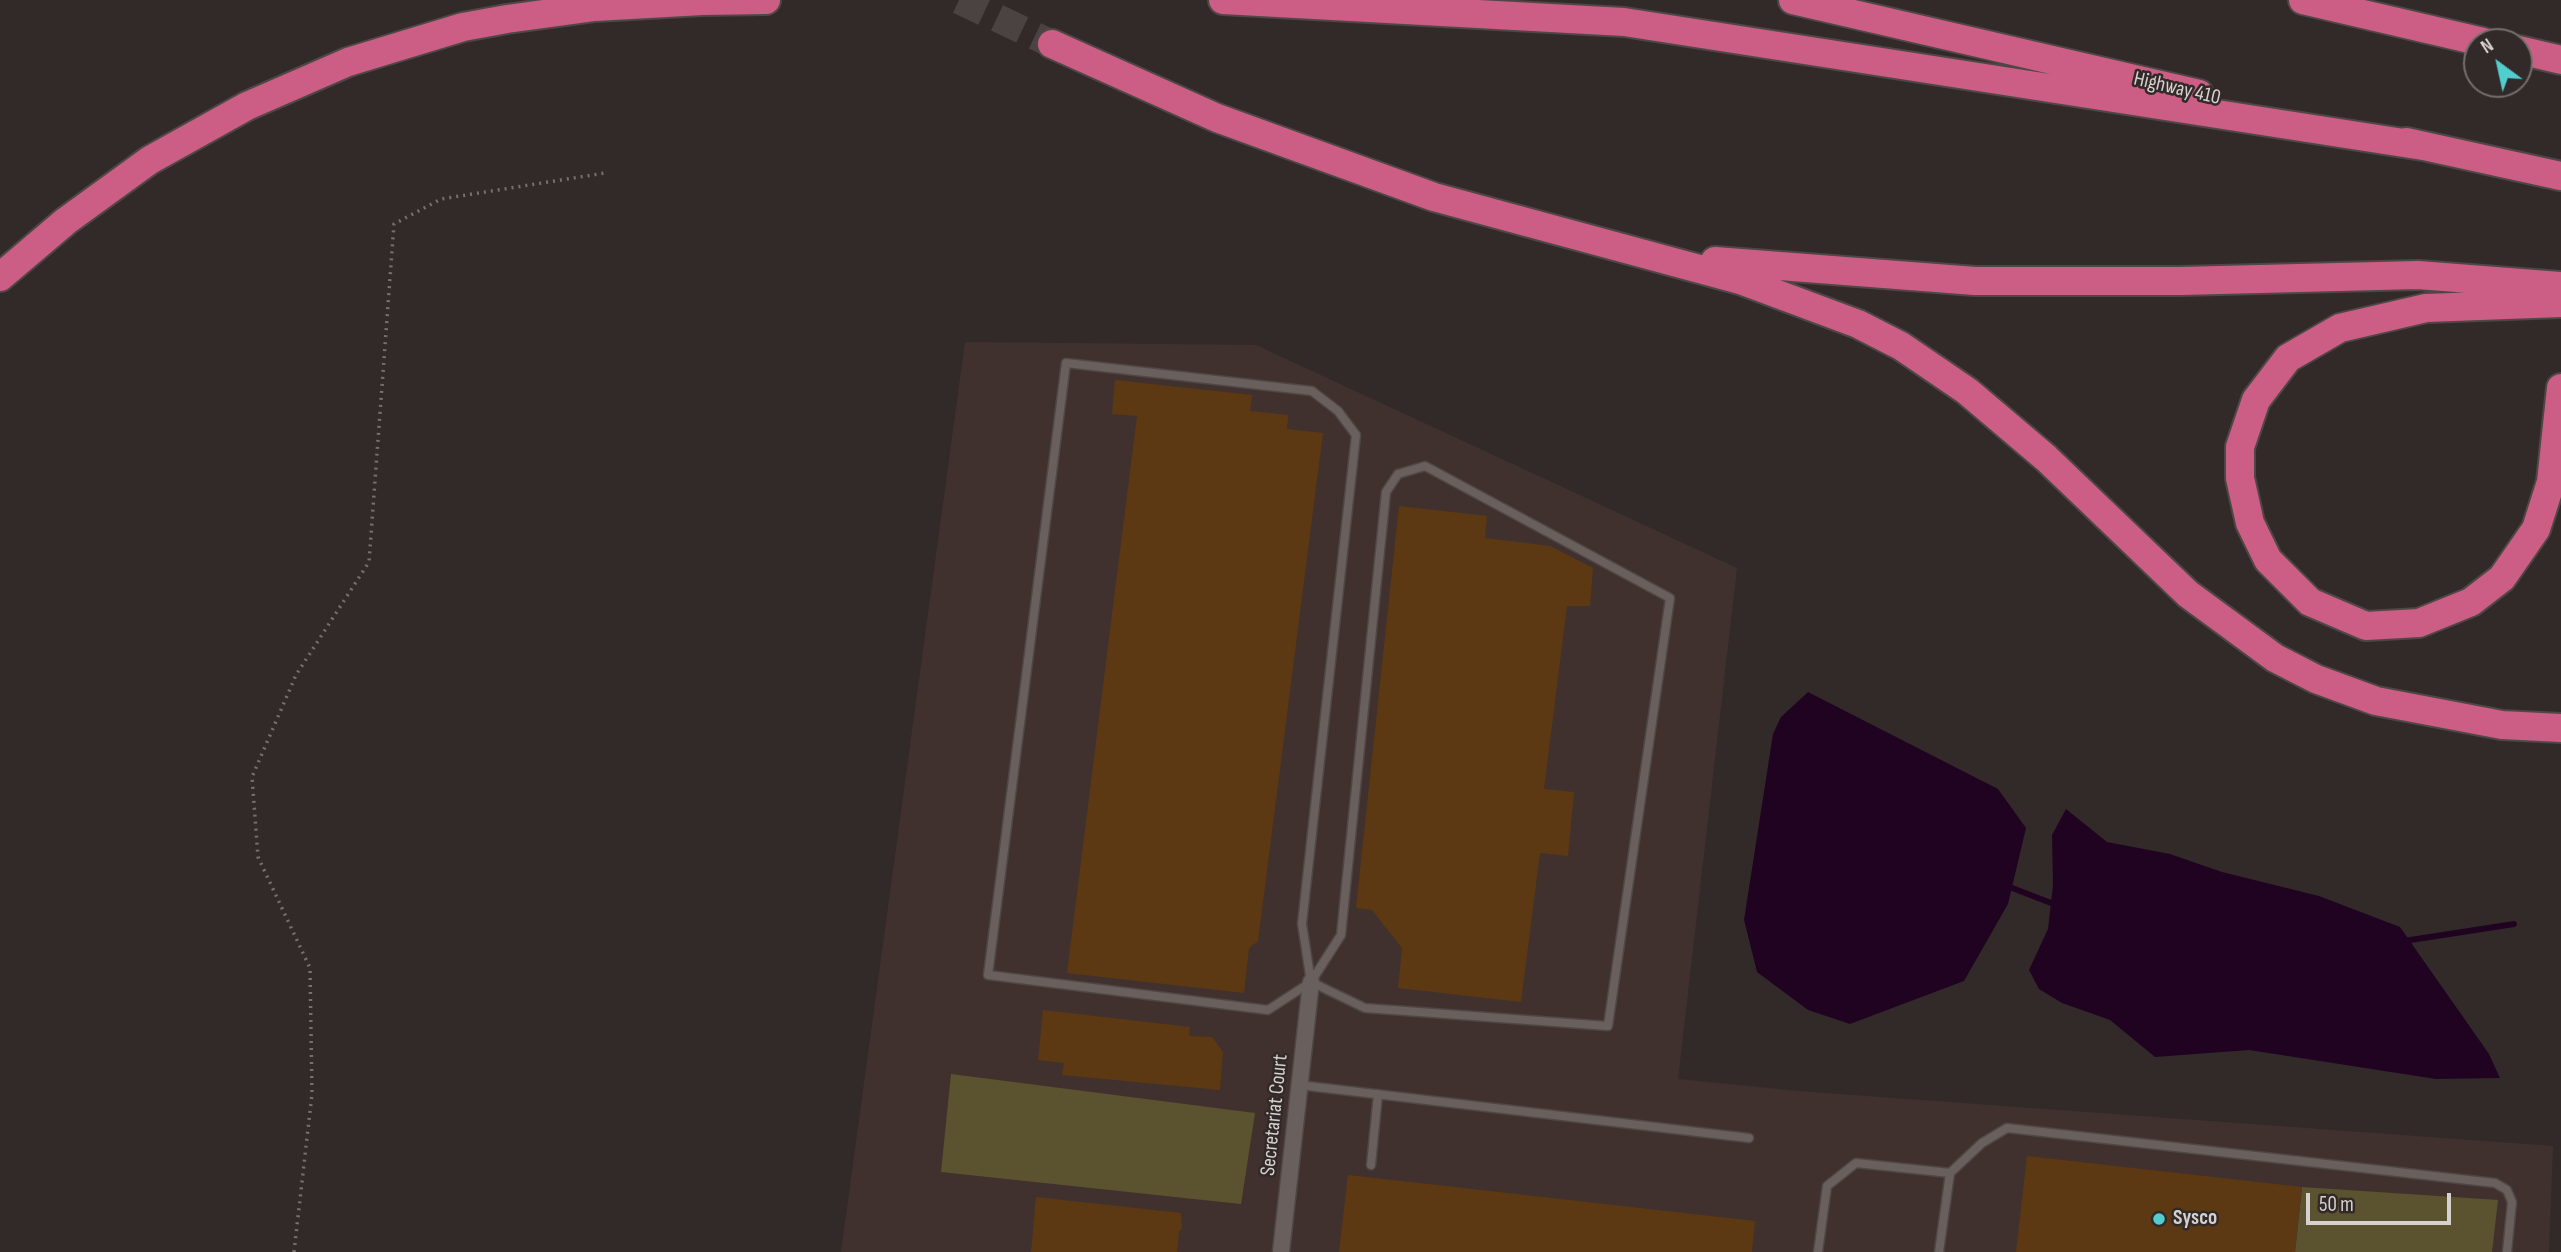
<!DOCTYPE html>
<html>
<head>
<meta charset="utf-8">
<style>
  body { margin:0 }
  #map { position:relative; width:2561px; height:1252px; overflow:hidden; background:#322a28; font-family:"Sofia Sans Condensed",sans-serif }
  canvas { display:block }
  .north { position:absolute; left:2463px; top:28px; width:70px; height:70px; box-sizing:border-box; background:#322a28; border:2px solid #746d6b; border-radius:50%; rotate:327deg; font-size:19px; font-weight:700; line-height:28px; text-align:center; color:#d6d1cf }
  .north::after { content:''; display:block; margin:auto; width:24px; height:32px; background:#52cdcd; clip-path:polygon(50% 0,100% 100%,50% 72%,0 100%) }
  .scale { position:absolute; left:2306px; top:1193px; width:145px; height:32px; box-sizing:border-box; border:4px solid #d6d1cf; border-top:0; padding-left:9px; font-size:21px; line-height:24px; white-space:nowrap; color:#d6d1cf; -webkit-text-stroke:5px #322a28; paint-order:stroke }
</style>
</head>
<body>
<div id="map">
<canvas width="2561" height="1252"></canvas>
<div class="north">N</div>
<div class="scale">50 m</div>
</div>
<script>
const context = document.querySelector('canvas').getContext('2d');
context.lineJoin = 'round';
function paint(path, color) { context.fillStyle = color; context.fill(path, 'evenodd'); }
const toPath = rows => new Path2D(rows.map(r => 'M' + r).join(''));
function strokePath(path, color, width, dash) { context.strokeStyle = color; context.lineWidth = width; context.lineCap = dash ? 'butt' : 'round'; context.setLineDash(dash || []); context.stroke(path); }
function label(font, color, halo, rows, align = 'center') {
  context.font = font + ' "Sofia Sans Condensed",sans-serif'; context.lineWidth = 5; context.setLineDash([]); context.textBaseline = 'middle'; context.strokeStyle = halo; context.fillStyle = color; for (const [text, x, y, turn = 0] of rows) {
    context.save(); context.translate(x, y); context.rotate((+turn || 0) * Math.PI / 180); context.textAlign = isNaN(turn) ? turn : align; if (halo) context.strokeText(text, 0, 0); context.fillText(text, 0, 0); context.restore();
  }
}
paint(toPath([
  [965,342,1256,345,1737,568,1678,1079,1798,1091,2553,1146,2549,1252,841,1252]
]), '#41312e');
paint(toPath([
  [951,1074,1255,1113,1241,1204,941,1172],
  [2302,1187,2498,1200,2492,1252,2295,1252]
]), '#5b532f');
paint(toPath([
  [1808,692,1998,789,2026,828,2008,904,1964,981,1850,1024,1808,1010,1757,972,1744,920,1773,734,1781,717],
  [2066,809,2107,842,2170,854,2222,872,2319,896,2400,927,2489,1054,2500,1078,2436,1079,2249,1050,2155,1057,2110,1020,2062,1003,2039,989,2029,970,2048,929,2053,885,2052,835]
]), '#200321');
strokePath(toPath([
  [2007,886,2051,903,2059,904],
  [2404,941,2514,924]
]), '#200321', 6);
paint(toPath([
  [1115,380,1252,395,1250,411,1288,415,1287,429,1323,433,1258,941,1249,948,1244,993,1067,973,1137,416,1112,414],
  [1399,506,1487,516,1485,538,1550,546,1593,568,1590,606,1567,606,1544,789,1574,792,1568,856,1540,853,1521,1002,1398,988,1402,948,1372,910,1356,908],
  [1043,1010,1190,1027,1189,1036,1212,1037,1223,1052,1220,1090,1062,1075,1064,1063,1038,1060],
  [2027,1156,2302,1187,2295,1252,2016,1252],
  [1348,1175,1755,1221,1752,1252,1339,1252],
  [1036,1197,1181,1213,1182,1229,1179,1231,1177,1252,1031,1252]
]), '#5c3912');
strokePath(toPath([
  [959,0,1052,44]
]), '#4b4341', 28, [28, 14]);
const lane = toPath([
  [1311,982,1365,1008,1608,1026,1670,598,1425,466,1398,474,1386,492,1341,935,1311,982,1268,1010,988,975,1066,363,1312,391,1338,411,1356,435,1302,924,1311,982],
  [1299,1085,1749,1138],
  [1371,1165,1378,1094],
  [1950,1173,1982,1143,2007,1128,2495,1183,2507,1190,2512,1202,2507,1252],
  [1818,1252,1827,1186,1856,1163,1950,1173,1939,1252]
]);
const street = toPath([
  [1281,1252,1311,982]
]);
const highway = toPath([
  [1223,0,1624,22,2423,146],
  [1793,0,2199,94],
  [2303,0,2483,42],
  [1052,44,1217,118,1434,197,1740,280,1858,324,1901,346,1967,391,2046,458,2188,594,2275,658,2316,679,2376,701,2502,725,2561,728],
  [2519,50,2561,60],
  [2406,142,2561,176],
  [1715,261,1975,281,2180,281,2418,275,2561,286],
  [0,277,66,221,150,160,247,106,348,62,463,27,507,19,595,7,702,1,766,0],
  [2561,303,2426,308,2340,328,2288,358,2256,400,2240,447,2240,478,2250,523,2268,560,2310,602,2366,626,2419,623,2471,602,2502,578,2536,529,2551,482,2561,388]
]);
strokePath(lane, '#4f4745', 11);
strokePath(street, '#4f4745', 19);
strokePath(highway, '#4f4745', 32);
strokePath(toPath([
  [294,1252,312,1094,310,968,258,857,252,777,296,675,369,562,394,224,441,199,605,173]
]), '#756f6d', 3.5, [2, 5]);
strokePath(lane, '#695f5d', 8);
strokePath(street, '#695f5d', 16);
strokePath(highway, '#cc5e86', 28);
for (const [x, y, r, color] of [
  [2159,1219,7,"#52cdcd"]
]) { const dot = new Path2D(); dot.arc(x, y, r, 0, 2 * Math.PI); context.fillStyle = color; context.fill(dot); strokePath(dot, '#322a28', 2.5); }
label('21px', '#d6d1cf', '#322a28', [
  ["Highway 410",2177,89,13],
  ["Secretariat Court",1275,1115,-84]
]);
label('bold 21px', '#d6d1cf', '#322a28', [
  ["Sysco",2173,1219]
], 'left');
</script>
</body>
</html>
